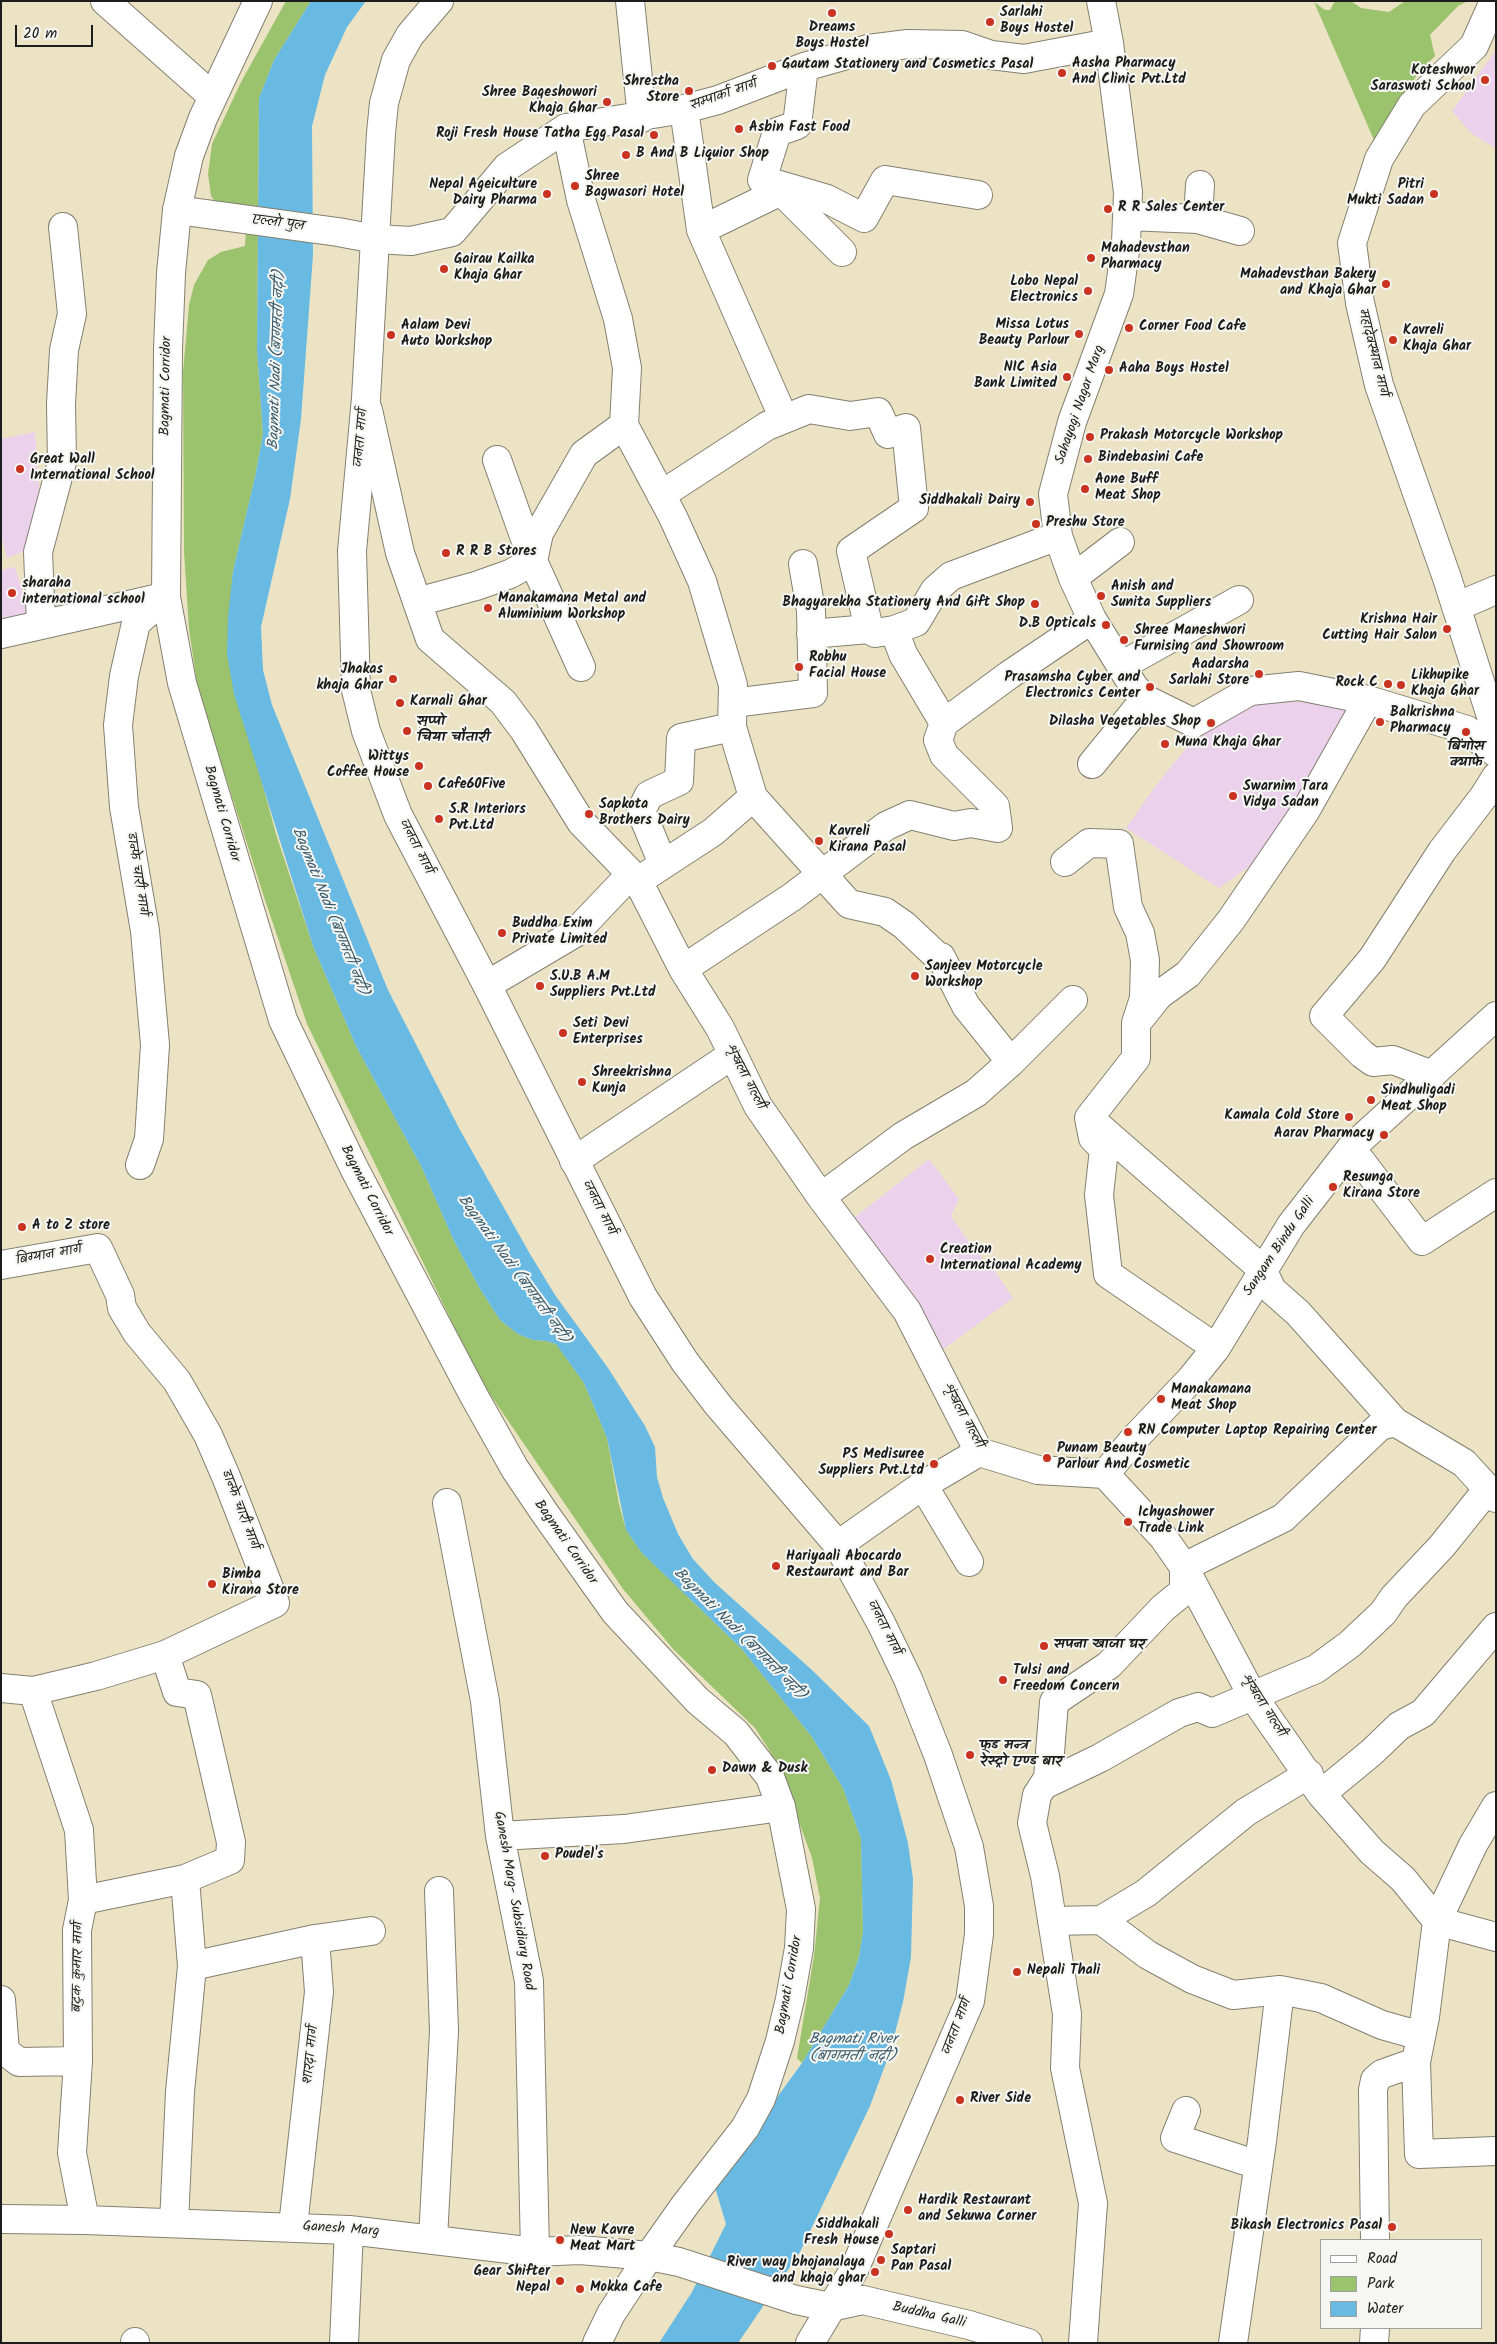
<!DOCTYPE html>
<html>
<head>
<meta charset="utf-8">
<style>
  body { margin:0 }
  #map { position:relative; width:1497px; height:2344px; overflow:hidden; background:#ece3c5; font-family:Kalam,sans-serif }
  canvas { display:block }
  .frame { position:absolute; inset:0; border:2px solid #1c1c1c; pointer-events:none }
  .legend { position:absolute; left:1320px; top:2239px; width:162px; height:90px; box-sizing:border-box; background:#f6f6f2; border:1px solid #9f9f9c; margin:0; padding:6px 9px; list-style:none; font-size:15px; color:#1c1c1c }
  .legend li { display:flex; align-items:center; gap:10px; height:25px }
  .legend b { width:25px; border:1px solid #9f9f9c }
  .scale { position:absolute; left:15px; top:25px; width:78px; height:22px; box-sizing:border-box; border:2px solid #1c1c1c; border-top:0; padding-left:6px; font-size:15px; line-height:18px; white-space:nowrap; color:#1c1c1c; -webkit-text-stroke:4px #f6f6f2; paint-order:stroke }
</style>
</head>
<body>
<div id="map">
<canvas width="1497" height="2344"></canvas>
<div class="frame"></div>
<ul class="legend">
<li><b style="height:6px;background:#fff"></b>Road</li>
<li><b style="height:14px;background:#9bc26d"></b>Park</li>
<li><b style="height:14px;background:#68bae3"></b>Water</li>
</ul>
<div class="scale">20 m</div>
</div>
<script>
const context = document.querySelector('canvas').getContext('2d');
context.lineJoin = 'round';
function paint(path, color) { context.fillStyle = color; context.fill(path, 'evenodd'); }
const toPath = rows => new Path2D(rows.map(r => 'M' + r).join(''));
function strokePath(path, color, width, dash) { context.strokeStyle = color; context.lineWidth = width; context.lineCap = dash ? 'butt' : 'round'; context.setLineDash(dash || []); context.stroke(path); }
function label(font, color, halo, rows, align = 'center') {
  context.font = font + ' Kalam,"Playpen Sans Deva",sans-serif'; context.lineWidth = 4; context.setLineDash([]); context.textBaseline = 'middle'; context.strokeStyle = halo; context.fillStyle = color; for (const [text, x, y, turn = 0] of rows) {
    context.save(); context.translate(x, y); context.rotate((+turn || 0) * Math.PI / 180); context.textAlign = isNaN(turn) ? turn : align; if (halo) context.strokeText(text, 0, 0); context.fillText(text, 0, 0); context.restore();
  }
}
paint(toPath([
  [1496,50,1496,148,1472,134,1452,111],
  [35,432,40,499,48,542,7,558,1,534,1,439],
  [15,567,29,615,1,623,1,570],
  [1277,701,1361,705,1283,842,1219,888,1126,828,1157,784,1197,735,1208,706],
  [929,1159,959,1199,951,1216,973,1248,994,1270,1013,1298,930,1359,854,1218]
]), '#ebd1eb');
paint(toPath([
  [286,1,311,1,274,60,259,98,257,351,263,434,255,477,233,571,227,653,276,834,313,946,356,1046,422,1168,454,1241,480,1289,500,1320,518,1334,533,1340,546,1341,556,1344,562,1352,584,1383,607,1438,619,1504,626,1530,642,1553,741,1648,812,1737,843,1788,861,1839,863,1932,859,1957,849,1985,802,2063,797,2058,814,1956,820,1898,812,1858,786,1786,771,1753,755,1728,674,1650,623,1589,483,1384,468,1355,307,1024,265,900,198,690,189,629,184,552,183,372,189,305,194,285,208,260,221,252,245,246,247,214,216,203,211,196,208,174,212,144,241,82],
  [1335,1,1351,1,1361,8,1389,12,1405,1,1468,1,1458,6,1430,35,1435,56,1419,72,1374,140,1314,2,1325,10,1330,10]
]), '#9bc26d');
paint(toPath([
  [311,1,366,1,347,27,325,75,312,126,313,255,301,419,290,499,261,627,263,670,272,705,388,990,460,1130,530,1254,555,1295,608,1368,645,1426,655,1447,657,1477,663,1498,678,1534,693,1559,714,1582,813,1671,869,1726,891,1780,908,1843,913,1879,911,1957,903,2002,890,2052,870,2106,800,2252,738,2343,659,2343,692,2292,726,2224,714,2184,802,2063,849,1985,859,1957,863,1932,861,1839,843,1788,812,1737,741,1648,642,1553,626,1530,607,1438,584,1383,556,1344,546,1341,533,1340,518,1334,500,1320,480,1289,454,1241,422,1168,356,1046,313,946,234,694,227,654,228,617,233,571,255,477,263,434,257,351,259,98,274,60]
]), '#68bae3');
const minor = toPath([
  [105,1,212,96],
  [630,1,642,118],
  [1101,1,1109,43,1128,192,1126,243,1119,294,1072,422,1053,494,1058,536,1073,578,1092,619,1134,687,1145,699,1194,723,1250,691,1299,686,1368,700,1467,730,1496,753],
  [1496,3,1491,8,1474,46,1412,105,1379,159,1352,243,1360,303,1379,385,1447,578,1496,732],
  [804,67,797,125,777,132,762,180,827,199,864,218,885,180,978,195],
  [684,109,701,230,781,191,842,252],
  [566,128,581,200,618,319,627,368,624,425,673,517,702,581,733,685,732,727],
  [177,210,338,232,375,239,411,241,452,232,507,167,566,128,684,109,718,100,804,67,868,49,908,44,962,45,991,55,1024,59,1109,43],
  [1128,216,1198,219,1200,185],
  [1198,219,1240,231],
  [701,230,784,419],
  [368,410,400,553,430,639,503,702,524,730,581,822,638,881,683,969,720,1028,758,1106,821,1197,907,1311,979,1452,1038,1470,1105,1474,1163,1537,1184,1567,1252,1695,1321,1794,1372,1852,1403,1879,1437,1921,1473,1845,1496,1806],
  [661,495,767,426,809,409,850,416,878,412,888,434,906,428,914,508,851,551,869,629,875,633,894,630,916,622,935,590,951,576,1058,536],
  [1073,578,1120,542],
  [417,602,476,586,510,574,533,561,497,460],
  [1456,607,1496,590],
  [41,624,38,552,62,462,61,404,64,350,72,314,63,227],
  [894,630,903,654,944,723],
  [1,634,164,597],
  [811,634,869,629],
  [1121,666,1239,600],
  [581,667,533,561,539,533,584,454,624,425],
  [733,703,813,693,811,611,803,564],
  [1092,764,1145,699],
  [1065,862,1089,843,1119,844,1128,907,1140,933,1145,960,1144,998,1136,1023,1136,1058,1089,1118,1093,1138,1104,1149,1099,1195,1108,1274,1216,1348],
  [663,864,641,811,649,795,679,781,681,738,732,727,753,797],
  [638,881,713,832,753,797,849,904,885,912,904,925,939,958],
  [683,969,792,897,886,826,910,815,954,826,971,823,998,828,995,806,944,755,938,740,944,723,1009,675,1092,619],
  [487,985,575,933,631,874],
  [1139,1020,1159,995,1188,974,1231,920,1306,810,1368,700],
  [1011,1062,1073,1000],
  [1432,1075,1393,1060,1373,1062,1362,1054,1324,1016,1372,959,1442,851,1484,796,1496,777],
  [1096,1124,1262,1269,1272,1290,1298,1313,1395,1422],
  [1351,1148,1422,1241,1496,1193],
  [574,1161,732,1055],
  [140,1165,149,1139,155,1045,145,931,124,807,118,725,124,676,136,623,166,597],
  [821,1197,903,1136,976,1093,1011,1062,966,1006,941,957],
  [1,1265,98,1248,120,1295,122,1308,137,1333,177,1381,208,1435,227,1479,275,1603,165,1655,96,1676,33,1691,1,1688],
  [1105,1474,1134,1439,1191,1379,1216,1348,1291,1225,1351,1148,1496,1016],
  [923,1485,969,1562],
  [447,1503,485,1701,500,1836,529,1981,535,2252],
  [838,1545,923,1485,979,1452],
  [33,1691,79,1830,83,1900,77,1930,78,2061,72,2153,85,2220],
  [1044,1785,1100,1758,1179,1713,1198,1707,1212,1713,1316,1669,1350,1644,1383,1613,1394,1597,1442,1546,1487,1490],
  [1321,1794,1372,1752,1399,1726,1423,1713,1496,1627],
  [500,1836,624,1829,781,1807],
  [83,1900,185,1879,230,1860,231,1842,197,1695,177,1692,165,1655],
  [1101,1920,1146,1893,1246,1812,1309,1774],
  [1052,1921,1101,1920,1148,1955,1192,1979,1233,1995,1280,1990,1262,2141,1233,2343],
  [192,1966,315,1939],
  [1280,1990,1321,1998,1382,2025,1421,2036],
  [1,2000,5,2051,19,2062,78,2061],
  [1416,2062,1419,2154,1496,2151],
  [1186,2111,1175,2138,1258,2165],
  [1,2219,85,2220,349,2230,535,2252,580,2250,649,2256,679,2262,796,2300,830,2307,863,2300,969,2325,1028,2343],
  [174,2223,180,2092,192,1966,185,1879],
  [293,2226,319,1992,315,1939,371,1931],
  [433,2239,444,2031,439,1891],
  [1375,2240,1373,2090,1375,2080,1382,2074,1416,2062,1425,2017,1437,1921,1496,1937],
  [135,2342,135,2343],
  [344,2343,349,2230],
  [1083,2343,1093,2203,1065,2068,1067,2014,1045,1876,1032,1823,1037,1795,1048,1778,1054,1702,1109,1665,1163,1608,1184,1591,1184,1567,1283,1518,1380,1426,1395,1422,1464,1463,1496,1498],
  [1374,2343,1375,2328]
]);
const major = toPath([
  [258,1,203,118,189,156,177,210,171,273,168,349,166,597,182,683,283,1020,354,1168,474,1396,515,1469,544,1512,615,1612,697,1700,736,1733,770,1777,781,1807,801,1909,799,1948,790,1999,780,2041,761,2099,745,2128,685,2205,649,2256,611,2314,597,2343],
  [439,1,410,35,396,60,384,103,381,133,366,398,352,551,356,690,366,731,398,815,487,985,643,1297,685,1362,718,1405,838,1545,881,1623,908,1679,938,1755,969,1847,979,1906,979,1934,970,2001,854,2270,810,2343]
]);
strokePath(minor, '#848070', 30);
strokePath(major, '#848070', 30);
strokePath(minor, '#fff', 28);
strokePath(major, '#fff', 28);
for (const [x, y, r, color] of [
  [832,13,5,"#c8321e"],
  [990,22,5,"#c8321e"],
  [772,66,5,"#c8321e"],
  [1062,73,5,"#c8321e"],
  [1485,80,5,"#c8321e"],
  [689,91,5,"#c8321e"],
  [607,102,5,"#c8321e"],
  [739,129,5,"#c8321e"],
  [654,135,5,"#c8321e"],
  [626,155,5,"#c8321e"],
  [575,186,5,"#c8321e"],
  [547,194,5,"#c8321e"],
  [1434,194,5,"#c8321e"],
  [1108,209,5,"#c8321e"],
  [1091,258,5,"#c8321e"],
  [444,269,5,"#c8321e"],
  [1386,284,5,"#c8321e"],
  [1088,291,5,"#c8321e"],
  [1129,328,5,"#c8321e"],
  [1079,334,5,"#c8321e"],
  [391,335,5,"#c8321e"],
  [1393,340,5,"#c8321e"],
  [1109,370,5,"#c8321e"],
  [1067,377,5,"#c8321e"],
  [1090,437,5,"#c8321e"],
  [1088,459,5,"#c8321e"],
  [20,469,5,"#c8321e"],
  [1085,489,5,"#c8321e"],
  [1030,502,5,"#c8321e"],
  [1036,524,5,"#c8321e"],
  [446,553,5,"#c8321e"],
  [12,593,5,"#c8321e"],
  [1101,596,5,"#c8321e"],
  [1035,604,5,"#c8321e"],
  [488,608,5,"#c8321e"],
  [1106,625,5,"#c8321e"],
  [1447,629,5,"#c8321e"],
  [1124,640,5,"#c8321e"],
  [799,667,5,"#c8321e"],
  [1259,674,5,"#c8321e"],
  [393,679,5,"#c8321e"],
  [1388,684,5,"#c8321e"],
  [1401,685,5,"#c8321e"],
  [1150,687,5,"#c8321e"],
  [400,703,5,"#c8321e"],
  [1380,722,5,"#c8321e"],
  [1211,723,5,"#c8321e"],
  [407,731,5,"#c8321e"],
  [1466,732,5,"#c8321e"],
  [1165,744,5,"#c8321e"],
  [419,766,5,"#c8321e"],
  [428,786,5,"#c8321e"],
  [1233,796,5,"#c8321e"],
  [589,814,5,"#c8321e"],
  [439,819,5,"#c8321e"],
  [819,841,5,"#c8321e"],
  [502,933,5,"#c8321e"],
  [915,976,5,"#c8321e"],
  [540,986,5,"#c8321e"],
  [563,1033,5,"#c8321e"],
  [582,1082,5,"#c8321e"],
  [1371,1100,5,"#c8321e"],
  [1349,1117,5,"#c8321e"],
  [1384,1135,5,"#c8321e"],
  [1333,1187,5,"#c8321e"],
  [22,1227,5,"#c8321e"],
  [930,1259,5,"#c8321e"],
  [1161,1399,5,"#c8321e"],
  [1128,1432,5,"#c8321e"],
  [1047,1458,5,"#c8321e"],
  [934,1464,5,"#c8321e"],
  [1128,1522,5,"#c8321e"],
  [776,1566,5,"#c8321e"],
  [212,1584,5,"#c8321e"],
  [1044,1646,5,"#c8321e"],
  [1003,1680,5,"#c8321e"],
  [970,1755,5,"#c8321e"],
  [712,1770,5,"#c8321e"],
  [545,1856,5,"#c8321e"],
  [1017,1972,5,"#c8321e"],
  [960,2100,5,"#c8321e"],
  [908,2210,5,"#c8321e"],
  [1392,2227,5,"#c8321e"],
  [889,2234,5,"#c8321e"],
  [560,2240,5,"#c8321e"],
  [881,2260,5,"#c8321e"],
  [875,2272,5,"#c8321e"],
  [560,2281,5,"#c8321e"],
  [580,2289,5,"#c8321e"]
]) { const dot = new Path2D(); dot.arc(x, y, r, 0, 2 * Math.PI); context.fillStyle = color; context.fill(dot); strokePath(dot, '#f6f6f2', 2); }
label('bold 14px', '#1c1c1c', '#f6f6f2', [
  ["Sarlahi",1000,14],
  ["Boys Hostel",1000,30],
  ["Dreams",832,29,"center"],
  ["Boys Hostel",832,45,"center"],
  ["Aasha Pharmacy",1072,65],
  ["And Clinic Pvt.Ltd",1072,81],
  ["Gautam Stationery and Cosmetics Pasal",782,66],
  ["Koteshwor",1475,72,"right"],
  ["Saraswoti School",1475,88,"right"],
  ["Shrestha",679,83,"right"],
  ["Store",679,99,"right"],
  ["Shree Bageshowori",597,94,"right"],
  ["Khaja Ghar",597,110,"right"],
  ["Asbin Fast Food",749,129],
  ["Roji Fresh House Tatha Egg Pasal",644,135,"right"],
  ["B And B Liquior Shop",636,155],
  ["Shree",585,178],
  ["Bagwasori Hotel",585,194],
  ["Nepal Ageiculture",537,186,"right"],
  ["Dairy Pharma",537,202,"right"],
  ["Pitri",1424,186,"right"],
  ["Mukti Sadan",1424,202,"right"],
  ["R R Sales Center",1118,209],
  ["Mahadevsthan",1101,250],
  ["Pharmacy",1101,266],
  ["Gairau Kailka",454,261],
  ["Khaja Ghar",454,277],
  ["Mahadevsthan Bakery",1376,276,"right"],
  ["and Khaja Ghar",1376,292,"right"],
  ["Lobo Nepal",1078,283,"right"],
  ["Electronics",1078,299,"right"],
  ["Missa Lotus",1069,326,"right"],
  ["Beauty Parlour",1069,342,"right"],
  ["Aalam Devi",401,327],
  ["Auto Workshop",401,343],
  ["Corner Food Cafe",1139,328],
  ["Kavreli",1403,332],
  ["Khaja Ghar",1403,348],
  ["NIC Asia",1057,369,"right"],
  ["Bank Limited",1057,385,"right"],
  ["Aaha Boys Hostel",1119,370],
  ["Prakash Motorcycle Workshop",1100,437],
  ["Bindebasini Cafe",1098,459],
  ["Great Wall",30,461],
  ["International School",30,477],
  ["Aone Buff",1095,481],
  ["Meat Shop",1095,497],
  ["Siddhakali Dairy",1020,502,"right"],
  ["Preshu Store",1046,524],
  ["R R B Stores",456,553],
  ["sharaha",22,585],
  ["international school",22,601],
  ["Anish and",1111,588],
  ["Sunita Suppliers",1111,604],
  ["Manakamana Metal and",498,600],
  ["Aluminium Workshop",498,616],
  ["Bhagyarekha Stationery And Gift Shop",1025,604,"right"],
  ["Krishna Hair",1437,621,"right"],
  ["Cutting Hair Salon",1437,637,"right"],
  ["D.B Opticals",1096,625,"right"],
  ["Shree Maneshwori",1134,632],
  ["Furnising and Showroom",1134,648],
  ["Robhu",809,659],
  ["Facial House",809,675],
  ["Aadarsha",1249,666,"right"],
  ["Sarlahi Store",1249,682,"right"],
  ["Jhakas",383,671,"right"],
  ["khaja Ghar",383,687,"right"],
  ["Likhupike",1411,677],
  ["Khaja Ghar",1411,693],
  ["Prasamsha Cyber and",1140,679,"right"],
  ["Electronics Center",1140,695,"right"],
  ["Rock C",1378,684,"right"],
  ["Karnali Ghar",410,703],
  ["Balkrishna",1390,714],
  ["Pharmacy",1390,730],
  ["सुप्पो",417,723],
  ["चिया चौतारी",417,739],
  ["Dilasha Vegetables Shop",1201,723,"right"],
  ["Muna Khaja Ghar",1175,744],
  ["बिंगोस",1466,748,"center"],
  ["क्याफे",1466,764,"center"],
  ["Wittys",409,758,"right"],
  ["Coffee House",409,774,"right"],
  ["Cafe60Five",438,786],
  ["Swarnim Tara",1243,788],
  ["Vidya Sadan",1243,804],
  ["Sapkota",599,806],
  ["Brothers Dairy",599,822],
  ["S.R Interiors",449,811],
  ["Pvt.Ltd",449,827],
  ["Kavreli",829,833],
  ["Kirana Pasal",829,849],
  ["Buddha Exim",512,925],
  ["Private Limited",512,941],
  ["Sanjeev Motorcycle",925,968],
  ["Workshop",925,984],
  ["S.U.B A.M",550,978],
  ["Suppliers Pvt.Ltd",550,994],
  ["Seti Devi",573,1025],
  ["Enterprises",573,1041],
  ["Shreekrishna",592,1074],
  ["Kunja",592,1090],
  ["Sindhuligadi",1381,1092],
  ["Meat Shop",1381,1108],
  ["Kamala Cold Store",1339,1117,"right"],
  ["Aarav Pharmacy",1374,1135,"right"],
  ["Resunga",1343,1179],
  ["Kirana Store",1343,1195],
  ["A to Z store",32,1227],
  ["Creation",940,1251],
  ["International Academy",940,1267],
  ["Manakamana",1171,1391],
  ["Meat Shop",1171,1407],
  ["RN Computer Laptop Repairing Center",1138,1432],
  ["Punam Beauty",1057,1450],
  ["Parlour And Cosmetic",1057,1466],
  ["PS Medisuree",924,1456,"right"],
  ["Suppliers Pvt.Ltd",924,1472,"right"],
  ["Ichyashower",1138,1514],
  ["Trade Link",1138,1530],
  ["Hariyaali Abocardo",786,1558],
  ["Restaurant and Bar",786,1574],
  ["Bimba",222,1576],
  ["Kirana Store",222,1592],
  ["सपना खाजा घर",1054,1646],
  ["Tulsi and",1013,1672],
  ["Freedom Concern",1013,1688],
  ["फूड मन्त्र",980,1747],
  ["रेस्ट्रो एण्ड बार",980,1763],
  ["Dawn & Dusk",722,1770],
  ["Poudel's",555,1856],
  ["Nepali Thali",1027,1972],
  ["River Side",970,2100],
  ["Hardik Restaurant",918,2202],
  ["and Sekuwa Corner",918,2218],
  ["Siddhakali",879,2226,"right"],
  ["Fresh House",879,2242,"right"],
  ["Bikash Electronics Pasal",1382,2227,"right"],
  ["New Kavre",570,2232],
  ["Meat Mart",570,2248],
  ["Saptari",891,2252],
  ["Pan Pasal",891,2268],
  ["River way bhojanalaya",865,2264,"right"],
  ["and khaja ghar",865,2280,"right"],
  ["Gear Shifter",550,2273,"right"],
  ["Nepal",550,2289,"right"],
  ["Mokka Cafe",590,2289]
], 'left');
label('14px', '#1c1c1c', '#f6f6f2', [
  ["सम्पार्का मार्ग",724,96,-19],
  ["एल्लो पुल",278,224,8],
  ["महादेवस्थान मार्ग",1372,353,76],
  ["Bagmati Corridor",167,386,-89],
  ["Sahayogi Nagar Marg",1081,405,-71],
  ["जनता मार्ग",362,438,-85],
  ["Bagmati Corridor",221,814,74],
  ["जनता मार्ग",415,847,63],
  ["डान्फे चारी मार्ग",136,874,81],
  ["शृंखला गल्ली",744,1077,62],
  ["Bagmati Corridor",366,1191,63],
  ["जनता मार्ग",598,1208,63],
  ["Sangam Bindu Galli",1280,1247,-56],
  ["बिग्यान मार्ग",49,1256,-10],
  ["शृंखला गल्ली",962,1416,61],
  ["डान्फे चारी मार्ग",239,1510,69],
  ["Bagmati Corridor",565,1543,55],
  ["जनता मार्ग",883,1628,63],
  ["शृंखला गल्ली",1262,1706,57],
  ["Ganesh Marg- Subsidiary Road",513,1901,80],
  ["बटुक कुमार मार्ग",79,1967,-89],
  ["Bagmati Corridor",790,1985,-80],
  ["जनता मार्ग",958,2027,-69],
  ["शारदा मार्ग",312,2055,-84],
  ["Ganesh Marg",341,2230,4],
  ["Buddha Galli",929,2316,13]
]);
label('italic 15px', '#3a5b6c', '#f6f6f2', [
  ["Bagmati Nadi (बागमती नदी)",278,360,-88],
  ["Bagmati Nadi (बागमती नदी)",329,912,68],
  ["Bagmati Nadi (बागमती नदी)",513,1270,54],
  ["Bagmati Nadi (बागमती नदी)",739,1635,45],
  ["Bagmati River",853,2040],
  ["(बागमती नदी)",853,2057]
]);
</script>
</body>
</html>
